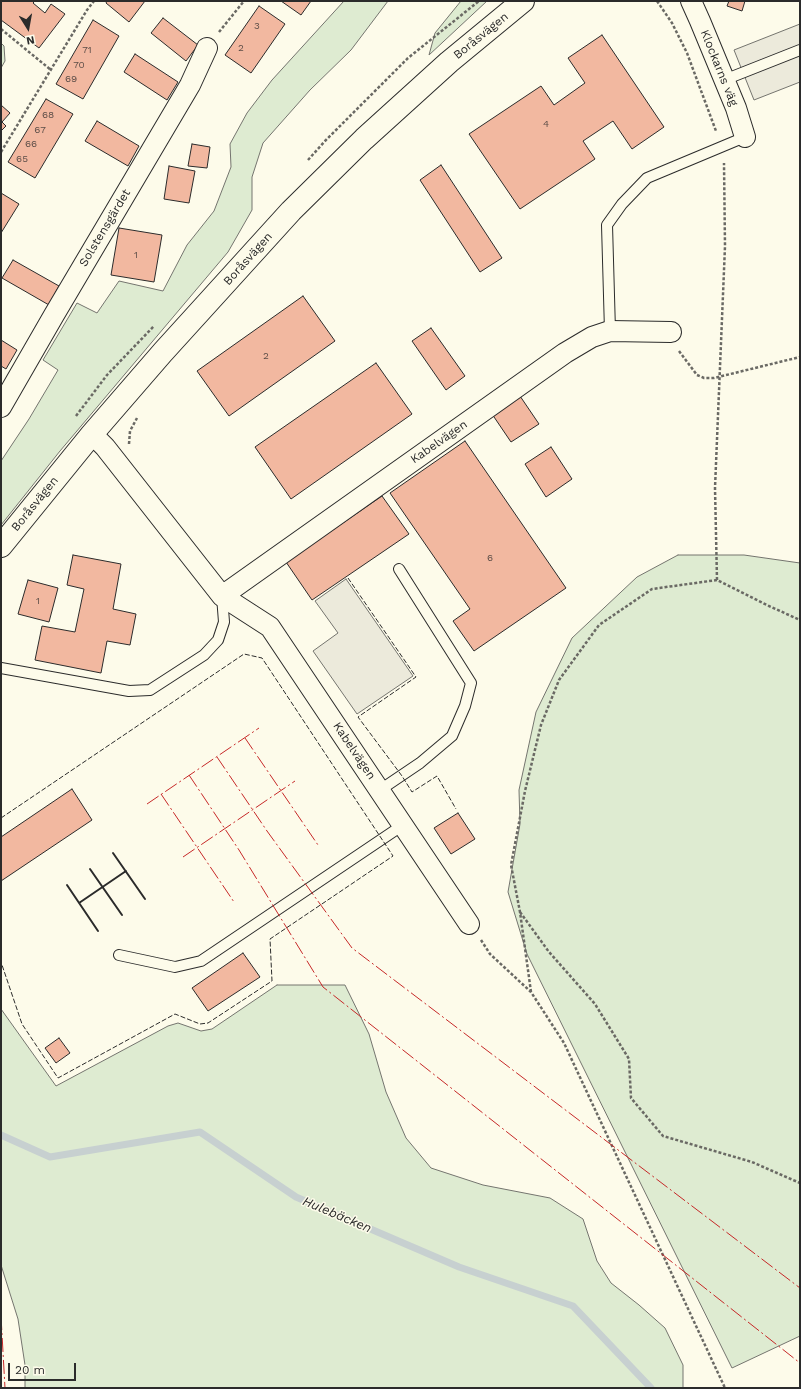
<!DOCTYPE html>
<html>
<head>
<meta charset="utf-8">
<style>
  body { margin:0 }
  #map { position:relative; width:801px; height:1389px; overflow:hidden; background:#fdfbea; font-family:"Work Sans",sans-serif }
  canvas { display:block }
  .frame { position:absolute; inset:0; border:2px solid #2b2b2b; pointer-events:none }
  .north { position:absolute; left:8px; top:8px; width:40px; height:40px; -webkit-text-stroke:3px #fdfbea; paint-order:stroke; rotate:169deg; font-size:11px; font-weight:700; line-height:16px; text-align:center; color:#2b2b2b }
  .north::after { content:''; display:block; margin:auto; width:14px; height:18px; background:#2b2b2b; clip-path:polygon(50% 0,100% 100%,50% 72%,0 100%) }
  .scale { position:absolute; left:8px; top:1363px; width:68px; height:18px; box-sizing:border-box; border:2px solid #2b2b2b; border-top:0; padding-left:5px; font-size:12px; line-height:14px; white-space:nowrap; color:#2b2b2b; -webkit-text-stroke:3px #fdfbea; paint-order:stroke }
</style>
</head>
<body>
<div id="map">
<canvas width="801" height="1389"></canvas>
<div class="frame"></div>
<div class="north">N</div>
<div class="scale">20 m</div>
</div>
<script>
const context = document.querySelector('canvas').getContext('2d');
context.lineJoin = 'round';
function paint(path, color) { context.fillStyle = color; context.fill(path, 'evenodd'); }
const toPath = rows => new Path2D(rows.map(r => 'M' + r).join(''));
function strokePath(path, color, width, dash) { context.strokeStyle = color; context.lineWidth = width; context.lineCap = dash ? 'butt' : 'round'; context.setLineDash(dash || []); context.stroke(path); }
function label(font, color, halo, rows, align = 'center') {
  context.font = font + ' "Work Sans",sans-serif'; context.lineWidth = 3; context.setLineDash([]); context.textBaseline = 'middle'; context.strokeStyle = halo; context.fillStyle = color; for (const [text, x, y, turn = 0] of rows) {
    context.save(); context.translate(x, y); context.rotate((+turn || 0) * Math.PI / 180); context.textAlign = isNaN(turn) ? turn : align; if (halo) context.strokeText(text, 0, 0); context.fillText(text, 0, 0); context.restore();
  }
}
const green = toPath([
  [344,1,388,1,351,50,310,90,263,143,252,177,252,210,228,252,60,451,1,525,1,461,29,419,58,370,43,360,77,303,97,313,119,281,163,291,187,245,214,211,231,167,230,144,247,113,272,80,344,1],
  [461,1,487,1,429,55,435,33,461,1],
  [1,43,4,46,5,61,1,68,1,43],
  [678,555,744,555,800,563,800,1336,732,1368,527,954,508,892,520,824,519,790,536,712,572,638,637,577,678,555],
  [277,985,345,985,369,1034,386,1092,406,1138,431,1168,483,1185,550,1198,583,1219,597,1261,611,1283,639,1305,665,1328,683,1365,683,1388,25,1388,25,1365,18,1319,1,1265,1,1009,56,1086,168,1026,178,1023,201,1031,212,1029,277,985]
]);
paint(green, '#deebd1');
strokePath(green, '#74746e', 1);
const parking = toPath([
  [800,24,800,82,754,100,734,50,800,24],
  [346,579,413,676,357,714,313,651,338,633,315,601,346,579]
]);
paint(parking, '#eceadb');
strokePath(parking, '#74746e', 1);
strokePath(toPath([
  [1,1135,50,1157,200,1132,296,1197,459,1267,573,1306,651,1388]
]), '#c7d0d0', 7);
const building = toPath([
  [1,1,35,1,33,3,45,13,51,4,65,14,39,48,1,20,1,1],
  [107,1,145,1,129,22,106,3,107,1],
  [281,1,311,1,301,15,281,1],
  [729,1,745,1,742,11,727,6,729,1],
  [259,6,285,24,251,73,225,55,259,6],
  [163,18,198,45,186,61,151,33,163,18],
  [93,20,119,36,83,99,56,84,93,20],
  [602,35,664,127,632,149,613,121,583,141,595,159,520,209,469,134,541,86,554,105,585,83,568,58,602,35],
  [135,54,178,82,167,100,124,72,135,54],
  [46,99,73,114,35,178,8,162,46,99],
  [1,105,10,113,2,122,6,126,1,131,1,105],
  [97,121,139,146,128,166,85,141,97,121],
  [192,144,210,147,207,168,188,166,192,144],
  [441,165,502,258,480,272,420,180,441,165],
  [169,166,195,171,189,203,164,199,169,166],
  [1,193,19,204,1,233,1,193],
  [119,228,162,235,154,282,111,275,119,228],
  [13,260,59,286,49,305,2,278,13,260],
  [303,296,335,341,229,416,197,371,303,296],
  [431,328,465,376,446,390,412,341,431,328],
  [1,340,17,350,6,369,1,366,1,340],
  [376,363,412,414,291,499,255,447,376,363],
  [520,396,539,424,511,442,492,414,520,396],
  [465,441,566,588,474,651,453,621,470,609,390,493,465,441],
  [551,447,572,479,546,497,525,464,551,447],
  [382,496,409,534,312,600,286,562,382,496],
  [73,555,121,564,113,609,136,614,130,645,107,641,101,673,35,660,42,626,75,632,84,589,67,585,73,555],
  [28,580,58,588,49,622,18,614,28,580],
  [72,789,92,820,1,881,1,837,72,789],
  [458,813,475,839,451,854,434,828,458,813],
  [243,953,260,977,208,1011,192,988,243,953],
  [59,1038,70,1053,56,1063,45,1048,59,1038]
]);
paint(building, '#f2b8a0');
strokePath(building, '#2b2b2b', 1);
const lane = toPath([
  [724,80,800,50],
  [610,331,607,225,622,204,647,178,745,137],
  [1,668,129,691,150,690,204,655,218,640,224,622,222,596],
  [380,790,420,763,452,736,465,706,471,683,399,569],
  [119,955,175,967,201,961,403,825]
]);
const street = toPath([
  [691,1,700,21,736,108,745,137],
  [1,407,54,315,190,85,207,48],
  [92,434,105,447,222,596,270,627,469,924],
  [222,596,565,353,592,337,610,331,671,332]
]);
const secondary = toPath([
  [1,546,92,434,163,352,291,211,364,139,449,62,523,1]
]);
strokePath(lane, '#2b2b2b', 12);
strokePath(street, '#2b2b2b', 22);
strokePath(secondary, '#2b2b2b', 24);
strokePath(toPath([
  [657,1,672,23,687,53,716,131],
  [1,29,51,70],
  [219,32,244,1],
  [1,152,87,10,94,1],
  [308,160,325,141,408,58,479,1],
  [679,351,697,375,704,378,714,378,800,357],
  [76,416,107,375,154,326],
  [129,444,130,431,137,418],
  [717,580,715,488,725,246,724,163],
  [520,912,549,952,595,1004,629,1059,631,1098,663,1136,752,1162,800,1183],
  [481,940,490,954,531,992,564,1043,725,1388],
  [531,992,520,912,511,865,525,791,541,725,559,680,599,625,652,589,717,580,769,606,800,620]
]), '#6a6964', 2.5, [3, 2]);
strokePath(lane, '#fdfbea', 10);
strokePath(street, '#fdfbea', 20);
strokePath(secondary, '#fdfbea', 22);
strokePath(toPath([
  [348,578,416,677,358,717,402,776,412,792,437,776,456,809],
  [1,818,244,654,262,658,393,856,270,939,272,981,208,1023,200,1024,175,1014,58,1078,22,1024,1,962]
]), '#2b2b2b', 1, [5, 2]);
strokePath(toPath([
  [113,853,145,899],
  [90,869,122,915],
  [67,885,98,931],
  [79,903,126,871]
]), '#2b2b2b', 2);
strokePath(toPath([
  [245,738,318,845],
  [217,757,267,831,352,948,800,1288],
  [189,775,239,850,323,987,800,1363],
  [161,794,234,902],
  [147,804,259,728],
  [183,857,295,781],
  [1,1316,5,1388]
]), '#c62828', 1, [14, 3, 2, 3]);
label('10px', '#5d4e48', null, [
  ["3",257,26],
  ["2",241,48],
  ["71",87,50],
  ["70",79,65],
  ["69",71,79],
  ["68",48,115],
  ["4",546,124],
  ["67",40,130],
  ["66",31,144],
  ["65",22,159],
  ["1",136,255],
  ["2",266,356],
  ["6",490,558],
  ["1",38,601]
]);
label('12px', '#2b2b2b', '#fdfbea', [
  ["Boråsvägen",481,36,-39],
  ["Klockarns väg",719,68,68],
  ["Solstensgärdet",105,228,-59],
  ["Boråsvägen",248,259,-48],
  ["Kabelvägen",439,442,-35],
  ["Boråsvägen",35,504,-51],
  ["Kabelvägen",354,751,56]
]);
label('italic 13px', '#2b2b2b', '#fdfbea', [
  ["Hulebäcken",337,1215,23]
]);
</script>
</body>
</html>
